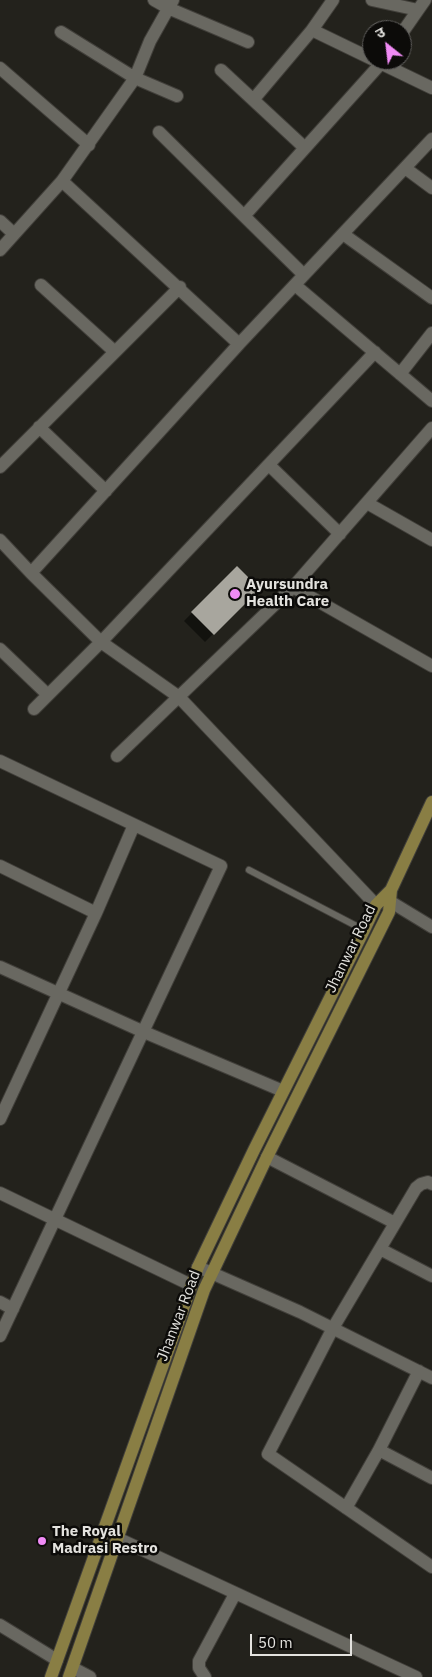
<!DOCTYPE html>
<html>
<head>
<meta charset="utf-8">
<style>
  body { margin:0 }
  #map { position:relative; width:432px; height:1677px; overflow:hidden; background:#23221c; font-family:"IBM Plex Sans","Noto Sans Devanagari",sans-serif }
  canvas { display:block }
  .north { position:absolute; left:362px; top:20px; width:50px; height:50px; box-sizing:border-box; background:#0c0b09; border:1px solid #62615f; border-radius:50%; rotate:331deg; font-size:14px; font-weight:700; line-height:20px; text-align:center; color:#e4e3df }
  .north::after { content:''; display:block; margin:auto; width:18px; height:22px; background:#f08bf5; clip-path:polygon(50% 0,100% 100%,50% 72%,0 100%) }
  .scale { position:absolute; left:250px; top:1634px; width:102px; height:22px; box-sizing:border-box; border:2px solid #e4e3df; border-top:0; padding-left:6px; font-size:15px; line-height:18px; white-space:nowrap; color:#e4e3df; -webkit-text-stroke:4px #0c0b09; paint-order:stroke }
</style>
</head>
<body>
<div id="map">
<canvas width="432" height="1677"></canvas>
<div class="north">उ</div>
<div class="scale">50 m</div>
</div>
<script>
const context = document.querySelector('canvas').getContext('2d');
context.lineJoin = 'round';
function paint(path, color) { context.fillStyle = color; context.fill(path, 'evenodd'); }
const toPath = rows => new Path2D(rows.map(r => 'M' + r).join(''));
function strokePath(path, color, width, dash) { context.strokeStyle = color; context.lineWidth = width; context.lineCap = dash ? 'butt' : 'round'; context.setLineDash(dash || []); context.stroke(path); }
function label(font, color, halo, rows, align = 'center') {
  context.font = font + ' "IBM Plex Sans",sans-serif'; context.lineWidth = 5; context.setLineDash([]); context.textBaseline = 'middle'; context.strokeStyle = halo; context.fillStyle = color; for (const [text, x, y, turn = 0] of rows) {
    context.save(); context.translate(x, y); context.rotate((+turn || 0) * Math.PI / 180); context.textAlign = isNaN(turn) ? turn : align; if (halo) context.strokeText(text, 0, 0); context.fillText(text, 0, 0); context.restore();
  }
}
paint(toPath([
  [237,567,258,589,205,642,184,621]
]), '#0007');
paint(toPath([
  [237,566,260,589,214,635,191,612]
]), '#a8a69e');
const lane = toPath([
  [249,870,364,930]
]);
const street = toPath([
  [154,0,168,8,248,42],
  [333,0,312,30,372,59],
  [372,0,418,10,425,0],
  [61,32,135,78,177,96],
  [402,33,418,10],
  [376,61,432,88],
  [0,68,89,145],
  [221,70,305,148],
  [253,100,312,30],
  [159,132,244,216],
  [405,168,432,188],
  [0,221,14,234],
  [343,234,432,298],
  [0,250,62,181,135,78,150,41,173,0],
  [304,275,244,216,384,60],
  [41,285,115,352],
  [295,285,432,401],
  [239,344,432,139],
  [400,374,432,333],
  [39,427,106,491],
  [269,465,340,534],
  [0,467,180,287],
  [367,503,432,540],
  [0,540,31,573,239,344,62,181],
  [31,573,101,642,179,697,376,905],
  [293,587,432,666],
  [0,649,48,695],
  [34,709,101,642,375,352],
  [117,756,293,587,432,428],
  [0,761,221,866,0,1336],
  [0,866,96,913,0,1119],
  [391,902,432,927],
  [96,913,134,825],
  [0,967,144,1032,283,1091],
  [267,1157,395,1223],
  [432,1184,428,1182,421,1184,416,1188,333,1328,268,1454,432,1567],
  [0,1193,191,1285],
  [380,1249,432,1276],
  [198,1267,300,1312,432,1378],
  [0,1302,13,1309],
  [379,1450,432,1478],
  [346,1508,379,1450,419,1371],
  [117,1538,416,1677],
  [0,1625,57,1660],
  [73,1668,90,1677],
  [205,1677,199,1668,199,1661,235,1594]
]);
const secondary = toPath([
  [51,1677,198,1267,254,1150,364,930,376,905,391,890,432,802],
  [69,1677,204,1290,267,1157,389,912,391,890]
]);
strokePath(lane, '#413f3a', 8);
strokePath(street, '#413f3a', 14);
strokePath(secondary, '#413f3a', 14);
strokePath(lane, '#696861', 6);
strokePath(street, '#696861', 12);
strokePath(secondary, '#897e44', 12);
for (const [x, y, r, color] of [
  [235,594,6,"#f08bf5"],
  [42,1541,5,"#f08bf5"]
]) { const dot = new Path2D(); dot.arc(x, y, r, 0, 2 * Math.PI); context.fillStyle = color; context.fill(dot); strokePath(dot, '#0c0b09', 2); }
label('bold 15px', '#e4e3df', '#0c0b09', [
  ["Ayursundra",246,585],
  ["Health Care",246,602],
  ["The Royal",52,1532],
  ["Madrasi Restro",52,1549]
], 'left');
label('15px', '#e4e3df', '#0c0b09', [
  ["Jhanwar Road",351,949,-64],
  ["Jhanwar Road",179,1316,-69]
]);
</script>
</body>
</html>
